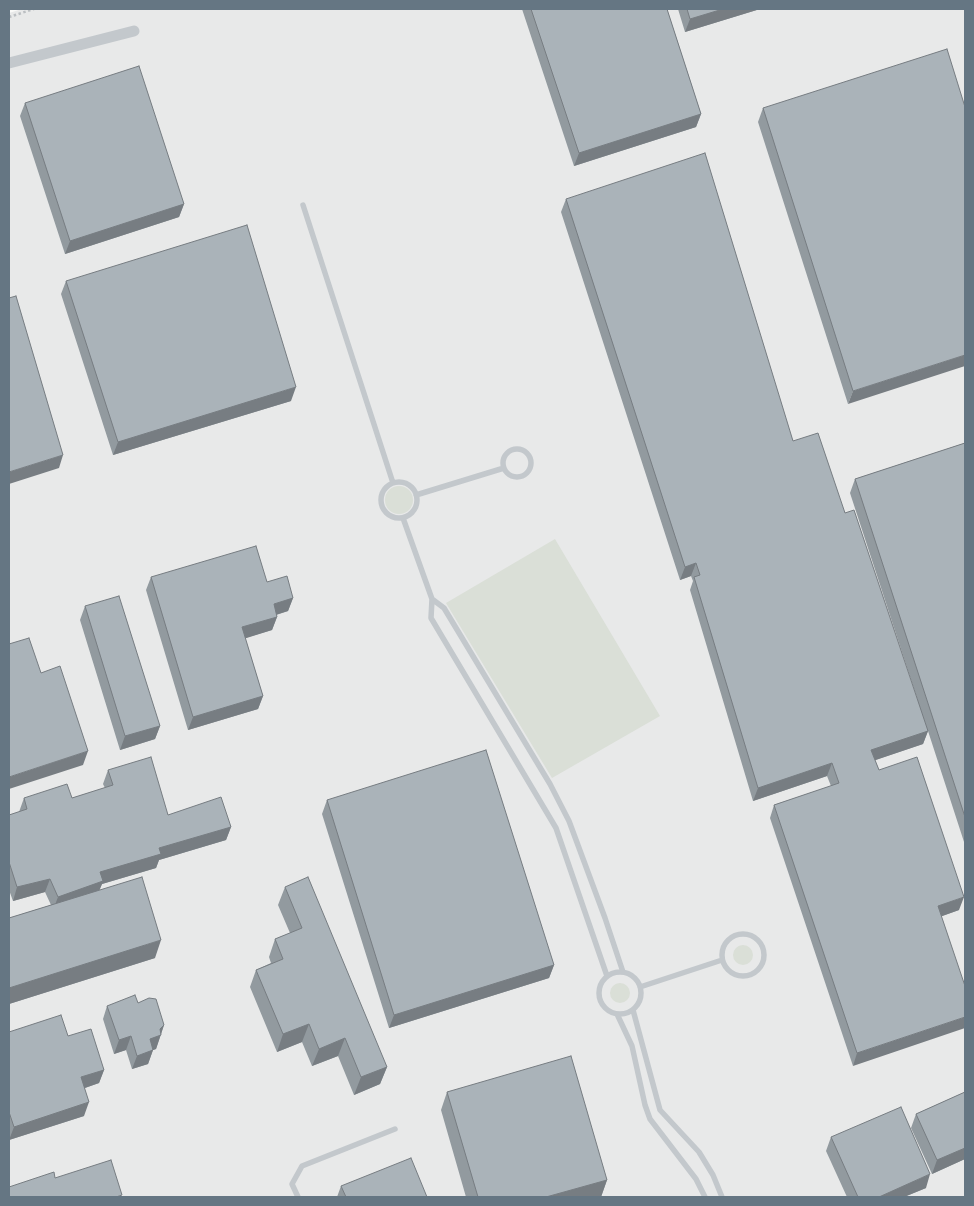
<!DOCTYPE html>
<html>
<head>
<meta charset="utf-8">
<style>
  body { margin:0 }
  #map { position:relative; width:974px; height:1206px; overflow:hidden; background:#fafaf8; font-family:"Nunito Sans",sans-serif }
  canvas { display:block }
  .frame { position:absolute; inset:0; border:10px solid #657683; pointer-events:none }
</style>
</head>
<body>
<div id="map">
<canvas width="974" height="1206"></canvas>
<div class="frame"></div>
</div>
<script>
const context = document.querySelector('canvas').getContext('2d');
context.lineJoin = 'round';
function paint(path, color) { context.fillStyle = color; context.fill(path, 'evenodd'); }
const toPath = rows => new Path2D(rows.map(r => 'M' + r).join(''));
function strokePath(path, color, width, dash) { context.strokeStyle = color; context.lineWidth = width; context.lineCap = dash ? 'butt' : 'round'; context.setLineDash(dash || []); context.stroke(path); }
paint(toPath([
  [22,9,965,9,965,1197,9,1197,9,13]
]), '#e8e9e9');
paint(toPath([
  '385 500a14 14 0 1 1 28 0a14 14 0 1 1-28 0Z',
  [555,539,660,716,552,778,446,603],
  '733 955a10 10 0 1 1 20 0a10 10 0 1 1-20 0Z',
  '610 993a10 10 0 1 1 20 0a10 10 0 1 1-20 0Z'
]), '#dadfd7');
strokePath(toPath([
  [9,17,34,9]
]), '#bbbfc2', 2.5, [2.5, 2.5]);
strokePath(toPath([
  [303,205,393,483],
  '503 463a14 14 0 1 1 28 0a14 14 0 1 1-28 0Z',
  '381 500a18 18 0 1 1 36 0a18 18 0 1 1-36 0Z',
  [416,495,504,468],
  [403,518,432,599,431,618,556,828,607,976],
  [432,599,444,608,550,784,569,821,605,918,623,972],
  '722 955a21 21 0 1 1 42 0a21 21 0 1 1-42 0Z',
  '599 993a21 21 0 1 1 42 0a21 21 0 1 1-42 0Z',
  [640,987,722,960],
  [633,1010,660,1110,699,1152,713,1175,722,1197],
  [617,1014,632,1046,645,1105,650,1119,696,1179,705,1197],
  [298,1197,292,1184,302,1166,395,1129]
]), '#c3c8cc', 5.5);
strokePath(toPath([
  [9,63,134,31]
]), '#c3c8cc', 11);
paint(toPath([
  [522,9,667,9,701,114,696,127,574,166],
  [678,9,760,9,685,32],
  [25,103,184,204,179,217,65,254,20,116],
  [965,107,848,404,758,122,763,108],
  [566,199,793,441,845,513,918,701,850,493,855,479,965,443,965,845,928,731,923,744,875,760,879,770,959,910,942,916,853,1066,770,818,774,805,831,786,827,776,753,801,690,590,693,581,691,576,680,580,561,212],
  [66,281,291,401,113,455,61,294],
  [151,577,267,582,293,598,288,611,276,615,277,617,272,630,245,638,263,696,258,709,188,730,146,590],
  [85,606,160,726,155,739,120,750,80,620],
  [108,770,168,815,231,827,226,840,159,860,156,868,102,884,99,890,155,958,9,1004,9,918,51,905,45,892,13,901,9,890,9,815,19,812,24,798,72,798,105,788,103,784],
  [327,800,554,965,549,978,389,1028,322,814],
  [285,887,387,1067,380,1084,354,1095,338,1056,312,1066,302,1042,277,1052,250,987,256,970,271,963,269,957,275,939,290,933,278,905],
  [138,1003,164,1025,156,1049,153,1050,148,1064,132,1069,126,1050,114,1054,103,1019,107,1006],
  [9,1032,68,1036,104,1070,99,1083,85,1088,84,1116,9,1140],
  [447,1092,607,1180,601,1197,466,1197,441,1110],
  [965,1092,965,1159,932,1174,911,1128,916,1114],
  [831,1137,926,1188,904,1197,847,1197,826,1151],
  [341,1186,427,1197,337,1197]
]), '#929a9f');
paint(toPath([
  [723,9,760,9,685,32,690,19],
  [701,114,696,127,574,166,579,153],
  [184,204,179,217,65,254,70,241],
  [965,355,965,366,848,404,853,391],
  [296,387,291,401,113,455,118,442],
  [63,455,59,468,9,484,9,472],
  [696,563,691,576,680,580,685,567],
  [293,598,288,611,269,617,274,604],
  [277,617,272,630,237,641,242,627],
  [263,696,258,709,188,730,193,717],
  [160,726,155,739,120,750,125,736],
  [928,731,923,744,867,763,871,750],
  [88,751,83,765,9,789,9,777],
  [832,763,827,776,753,801,758,788],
  [231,827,226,840,159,860,156,868,102,884,98,894,53,910,58,897,100,872,159,848],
  [50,879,45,892,13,901,17,887],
  [964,897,959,910,934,919,938,906],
  [161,940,155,958,9,1004,9,988],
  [554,965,549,978,389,1028,394,1015],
  [965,1017,965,1028,853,1066,857,1053],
  [309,1024,302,1042,277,1052,283,1034],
  [164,1025,156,1049,145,1053,150,1039],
  [131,1036,126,1050,114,1054,119,1040],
  [345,1038,338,1056,312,1066,319,1049],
  [153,1050,148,1064,132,1069,137,1056],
  [387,1067,380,1084,354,1095,361,1077],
  [104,1070,99,1083,76,1091,81,1077],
  [89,1102,84,1116,9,1140,14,1127],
  [965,1148,965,1159,932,1174,937,1160],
  [930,1174,926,1188,904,1197,879,1197],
  [607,1180,601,1197,546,1197]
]), '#777d82');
const building = toPath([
  [531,9,667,9,701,114,579,153,531,9],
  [687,9,723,9,690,19,687,9],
  [947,49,965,107,965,355,853,391,763,108,947,49],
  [139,66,184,204,70,241,25,103,139,66],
  [705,153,793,441,818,433,845,513,854,510,928,731,871,750,879,770,917,757,964,897,938,906,965,986,965,1017,857,1053,774,805,839,783,832,763,758,788,694,577,700,575,696,563,685,567,566,199,705,153],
  [247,225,296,387,118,442,66,281,247,225],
  [16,296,63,455,9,472,9,298,16,296],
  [965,443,965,817,855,479,965,443],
  [256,546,267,582,287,576,293,598,274,604,277,617,242,627,263,696,193,717,151,577,256,546],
  [119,596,160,726,125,736,85,606,119,596],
  [29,638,41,673,60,666,88,751,9,777,9,644,29,638],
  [486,750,554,965,394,1015,327,800,486,750],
  [151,757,168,815,221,797,231,827,159,848,161,854,100,872,103,881,58,897,50,879,17,887,9,862,9,815,27,809,24,798,67,784,72,798,113,785,108,770,151,757],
  [142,877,161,940,9,988,9,918,142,877],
  [308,877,387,1067,361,1077,345,1038,319,1049,309,1024,283,1034,256,970,283,959,275,939,302,928,285,887,308,877],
  [135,995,138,1003,149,998,156,999,164,1025,160,1029,161,1035,150,1039,153,1050,137,1056,131,1036,119,1040,107,1006,135,995],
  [61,1015,68,1036,91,1029,104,1070,81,1077,89,1102,14,1127,9,1112,9,1032,61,1015],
  [571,1056,607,1180,546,1197,478,1197,447,1092,571,1056],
  [965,1092,965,1148,937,1160,916,1114,965,1092],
  [901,1107,930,1174,879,1197,858,1197,831,1137,901,1107],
  [411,1158,427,1197,346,1197,341,1186,411,1158],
  [111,1160,122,1195,116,1197,9,1197,9,1187,54,1172,55,1178,111,1160]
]);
paint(building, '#aab3b9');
strokePath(building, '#777d82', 1);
</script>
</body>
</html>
